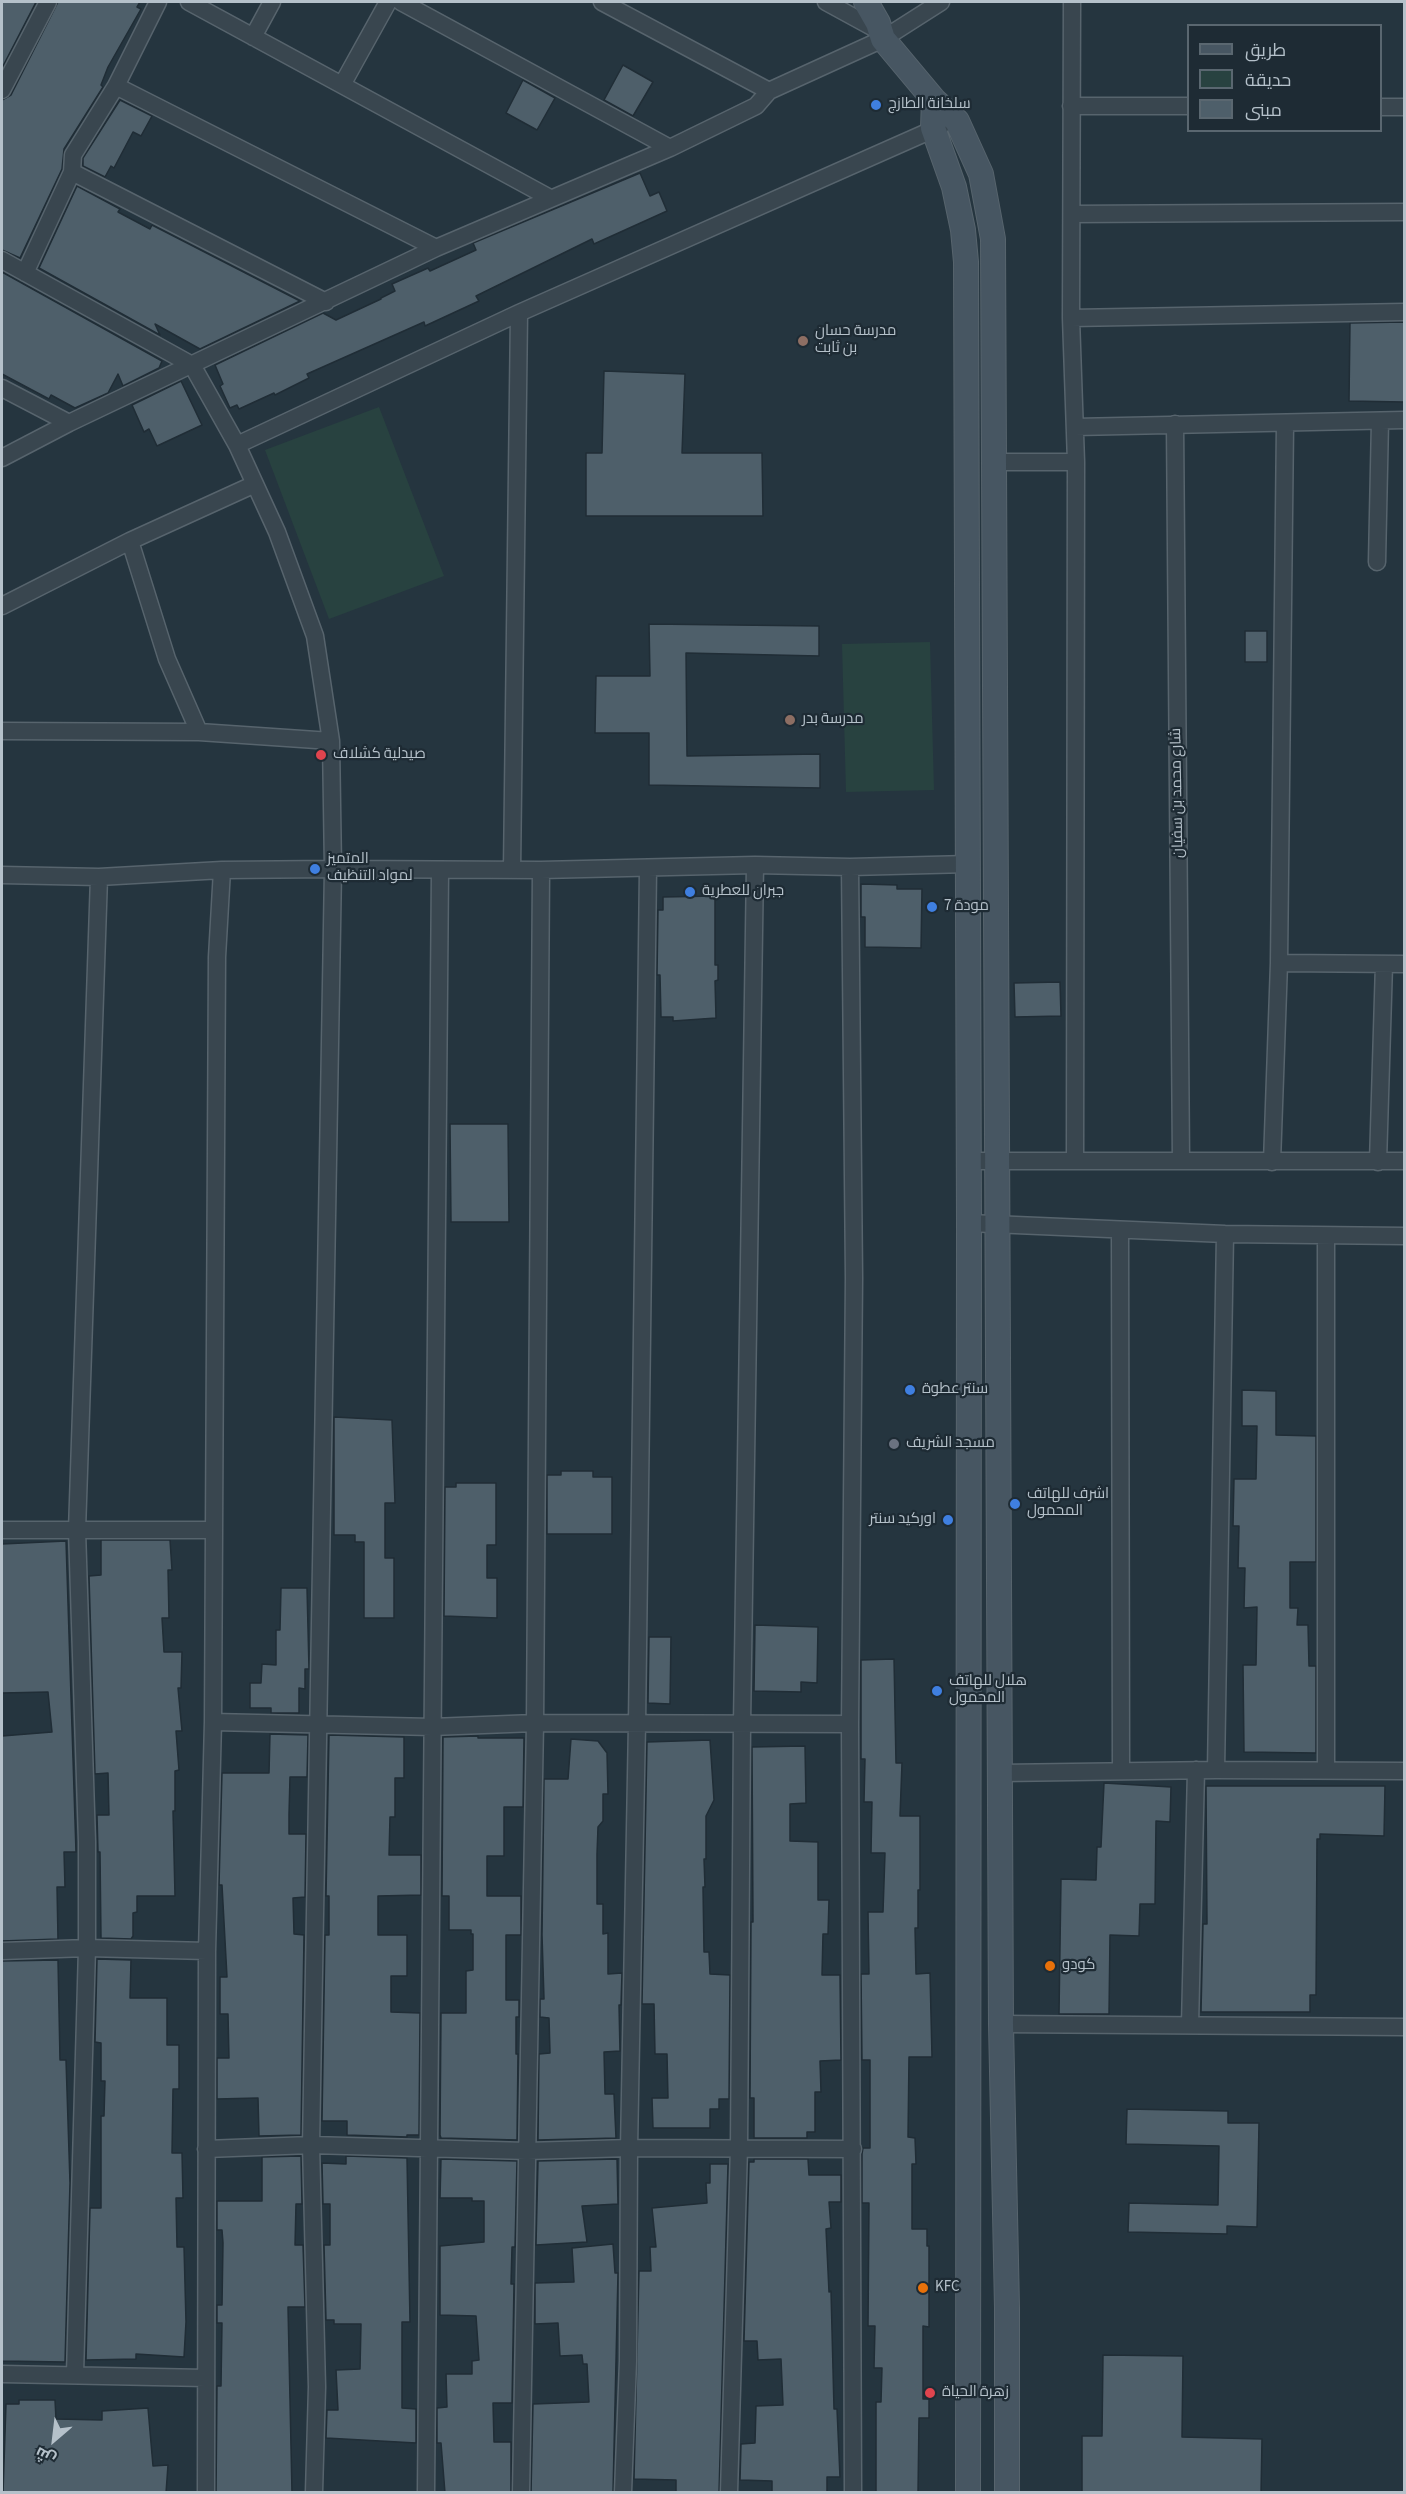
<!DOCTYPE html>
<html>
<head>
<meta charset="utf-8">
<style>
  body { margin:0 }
  #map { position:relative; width:1406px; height:2494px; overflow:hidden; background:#25353f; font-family:"Source Sans 3",Cairo,sans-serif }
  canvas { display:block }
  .frame { position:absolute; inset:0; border:3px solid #b5c1ca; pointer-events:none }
  .legend { position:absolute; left:1187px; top:24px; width:195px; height:108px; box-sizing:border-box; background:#1e2b34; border:2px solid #5a6770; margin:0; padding:8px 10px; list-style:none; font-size:18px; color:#b5c1ca }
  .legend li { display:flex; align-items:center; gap:12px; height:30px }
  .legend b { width:30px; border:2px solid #5a6770 }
  .north { position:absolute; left:24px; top:2410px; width:60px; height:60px; -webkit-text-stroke:4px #1e2b34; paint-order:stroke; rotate:208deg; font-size:16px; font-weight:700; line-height:24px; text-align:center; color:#b5c1ca }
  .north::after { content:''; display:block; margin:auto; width:21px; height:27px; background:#b5c1ca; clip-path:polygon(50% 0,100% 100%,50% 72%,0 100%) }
</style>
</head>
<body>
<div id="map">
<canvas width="1406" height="2494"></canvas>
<div class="frame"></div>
<ul class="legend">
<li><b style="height:8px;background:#475662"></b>طريق</li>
<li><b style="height:16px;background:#284240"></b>حديقة</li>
<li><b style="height:16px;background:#4e5f6a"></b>مبنى</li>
</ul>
<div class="north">ش</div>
</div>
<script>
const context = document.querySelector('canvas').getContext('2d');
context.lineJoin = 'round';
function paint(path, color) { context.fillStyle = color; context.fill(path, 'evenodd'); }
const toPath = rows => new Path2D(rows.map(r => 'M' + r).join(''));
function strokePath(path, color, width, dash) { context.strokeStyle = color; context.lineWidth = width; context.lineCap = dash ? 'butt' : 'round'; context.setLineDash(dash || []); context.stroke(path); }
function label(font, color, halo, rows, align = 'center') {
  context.font = font + ' "Source Sans 3",Cairo,sans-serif'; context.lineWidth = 4.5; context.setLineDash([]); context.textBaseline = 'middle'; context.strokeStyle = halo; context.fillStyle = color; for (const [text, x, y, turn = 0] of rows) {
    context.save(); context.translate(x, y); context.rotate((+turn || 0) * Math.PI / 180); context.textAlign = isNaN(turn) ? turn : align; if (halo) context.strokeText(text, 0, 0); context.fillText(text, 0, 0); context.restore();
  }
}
paint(toPath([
  [379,407,444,576,329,619,265,450],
  [930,642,934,790,846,792,842,644]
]), '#284240');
const building = toPath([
  [2,2,36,2,2,68,2,2],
  [58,2,140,2,137,7,141,9,108,67,101,85,103,87,64,149,62,169,20,258,2,250,2,100,11,95,58,2],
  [623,65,653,82,633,116,604,100,623,65],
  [523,80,555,98,537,130,506,113,523,80],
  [120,100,152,116,141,136,133,132,114,168,111,166,105,177,83,166,83,158,120,100],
  [640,173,650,196,659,192,667,211,594,244,592,239,476,296,479,301,425,326,424,322,307,374,309,378,275,395,274,393,239,409,237,405,230,408,220,386,223,384,215,365,323,313,336,320,381,299,381,298,395,291,392,284,428,268,430,271,476,250,473,243,640,173],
  [77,186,120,209,118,212,150,229,152,225,300,301,200,349,155,324,160,335,39,268,77,186],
  [2,272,162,361,159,368,123,386,118,374,108,393,75,408,51,395,49,399,2,374,2,272],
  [1404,322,1404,402,1349,401,1350,323,1404,322],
  [604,371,685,374,682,453,762,453,763,516,586,516,586,453,602,453,604,371],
  [181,381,202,425,157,446,149,429,144,432,132,405,181,381],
  [649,624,819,626,819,656,686,653,687,756,820,754,820,788,649,785,649,733,595,733,596,676,650,676,649,624],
  [1245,631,1267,631,1267,662,1245,662,1245,631],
  [861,884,897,885,897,889,922,889,921,948,865,947,865,917,861,917,861,884],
  [715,896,715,965,718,965,718,980,715,981,716,1018,673,1021,673,1017,661,1017,660,975,657,975,658,910,663,910,663,897,715,896],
  [1060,982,1061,1016,1015,1017,1014,983,1060,982],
  [450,1124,508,1124,509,1222,451,1222,450,1124],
  [1242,1390,1276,1391,1276,1435,1316,1436,1316,1562,1290,1562,1290,1608,1298,1608,1297,1625,1308,1625,1309,1666,1316,1666,1316,1753,1244,1752,1243,1665,1256,1665,1257,1607,1244,1608,1245,1568,1238,1568,1239,1526,1233,1526,1234,1479,1256,1479,1257,1426,1242,1426,1242,1390],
  [334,1417,392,1420,395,1503,385,1503,385,1558,394,1558,394,1618,364,1618,364,1542,355,1542,355,1535,334,1535,334,1417],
  [561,1471,593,1471,593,1477,612,1477,612,1534,547,1534,547,1475,561,1475,561,1471],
  [456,1483,496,1483,496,1545,487,1545,487,1578,497,1578,497,1618,444,1616,445,1487,456,1487,456,1483],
  [101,1540,170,1540,172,1570,168,1570,169,1618,162,1618,164,1652,182,1652,181,1688,178,1688,182,1731,176,1731,179,1770,175,1771,175,1811,173,1811,175,1896,137,1896,137,1912,133,1913,133,1936,131,1939,101,1938,100,1852,98,1852,97,1815,109,1815,108,1773,95,1774,89,1576,101,1575,101,1540],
  [66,1541,76,1852,64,1852,65,1887,57,1887,58,1939,2,1941,2,1736,52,1732,48,1692,2,1693,2,1544,66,1541],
  [281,1588,307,1588,309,1669,305,1669,305,1689,299,1688,299,1713,271,1713,271,1708,250,1708,250,1683,261,1683,262,1664,276,1665,276,1630,280,1630,281,1588],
  [755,1625,818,1627,817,1683,801,1682,801,1692,754,1691,755,1625],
  [649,1637,671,1637,670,1704,648,1703,649,1637],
  [894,1659,896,1763,902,1763,900,1816,920,1816,920,1890,918,1890,918,1928,915,1928,916,1974,930,1973,932,2057,909,2057,908,2137,915,2138,916,2164,912,2164,912,2229,927,2229,927,2246,929,2246,929,2327,923,2326,923,2399,929,2399,929,2418,919,2418,918,2493,876,2493,876,2402,881,2402,882,2368,874,2368,875,2326,868,2326,869,2203,862,2203,862,2154,863,2148,870,2148,870,2060,862,2060,861,1974,869,1974,868,1912,883,1912,885,1853,871,1853,872,1802,864,1802,865,1759,861,1759,861,1660,894,1659],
  [270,1734,308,1735,307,1777,290,1777,289,1814,289,1834,306,1834,305,1897,293,1898,294,1934,304,1935,301,2135,259,2136,258,2098,217,2099,217,2058,229,2058,228,2014,220,2014,220,1977,227,1977,222,1885,219,1885,222,1773,269,1773,270,1734],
  [329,1735,404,1737,404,1778,395,1778,395,1817,390,1817,389,1855,421,1855,421,1895,378,1896,378,1935,407,1935,407,1976,391,1976,391,2012,420,2013,419,2135,407,2135,407,2137,347,2135,347,2121,322,2121,325,1935,329,1935,329,1896,326,1896,329,1735],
  [478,1736,478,1738,524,1738,523,1807,504,1807,504,1856,487,1856,487,1896,521,1896,521,1935,506,1935,506,2000,519,2000,519,2017,516,2017,516,2054,518,2054,517,2140,441,2138,440,2135,441,2013,466,2013,466,1971,473,1970,473,1934,471,1934,471,1930,449,1930,449,1896,442,1896,443,1737,478,1736],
  [571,1739,598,1741,607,1753,608,1794,603,1794,603,1821,598,1827,597,1854,597,1904,603,1904,603,1934,608,1933,608,1974,622,1973,621,2005,619,2005,620,2051,604,2052,605,2094,614,2094,616,2138,538,2140,539,2054,550,2053,549,2018,540,2017,540,1999,544,1999,542,1935,544,1779,568,1779,571,1739],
  [710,1740,714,1800,706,1816,706,1859,704,1859,705,1887,703,1887,704,1952,709,1952,710,1974,730,1975,729,2099,719,2099,719,2109,710,2109,710,2128,653,2128,652,2098,668,2098,667,2054,655,2054,654,2004,642,2004,647,1742,710,1740],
  [805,1746,806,1803,790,1804,790,1841,818,1842,818,1900,829,1900,828,1934,823,1934,822,1975,840,1975,841,2060,820,2061,821,2092,815,2092,815,2132,807,2132,807,2138,754,2138,754,2098,750,2098,751,1922,753,1922,752,1747,805,1746],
  [1104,1783,1171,1787,1170,1822,1156,1821,1155,1904,1140,1904,1139,1936,1110,1935,1109,2014,1059,2014,1061,1879,1096,1880,1097,1847,1101,1847,1104,1783],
  [1206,1786,1385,1786,1384,1836,1320,1834,1320,1839,1317,1839,1316,1995,1310,1995,1310,2012,1201,2012,1203,1924,1207,1924,1206,1786],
  [97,1959,131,1960,130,1998,167,1998,167,2045,179,2045,179,2089,173,2089,172,2153,182,2153,183,2198,176,2198,177,2247,184,2247,186,2322,184,2357,136,2354,136,2359,86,2360,90,2208,101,2208,101,2116,104,2116,105,2081,101,2081,101,2043,95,2042,97,1959],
  [58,1960,60,2060,66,2060,70,2183,65,2362,2,2361,2,1961,58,1960],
  [1127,2109,1228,2111,1228,2123,1259,2123,1257,2227,1227,2226,1227,2234,1128,2232,1129,2203,1218,2205,1219,2146,1126,2144,1127,2109],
  [301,2156,302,2204,296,2204,295,2245,303,2245,305,2307,288,2307,292,2493,216,2493,217,2386,221,2386,222,2323,217,2323,217,2305,222,2305,223,2243,222,2230,217,2230,217,2201,262,2201,262,2157,301,2156],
  [346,2156,407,2158,410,2322,402,2322,402,2408,416,2409,416,2443,326,2438,327,2410,338,2410,336,2370,360,2369,361,2324,334,2324,334,2320,326,2320,324,2245,330,2245,330,2204,323,2204,322,2163,346,2164,346,2156],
  [441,2159,517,2161,515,2247,512,2247,511,2284,514,2284,512,2403,493,2403,494,2442,511,2442,511,2493,445,2493,441,2443,437,2443,437,2408,447,2407,446,2374,472,2374,472,2361,479,2360,476,2316,440,2315,440,2246,484,2242,484,2201,472,2201,472,2198,440,2198,441,2159],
  [617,2159,618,2204,582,2206,587,2242,536,2245,538,2161,617,2159],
  [754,2159,808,2159,809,2175,841,2175,841,2202,829,2202,831,2228,826,2229,829,2292,831,2291,834,2409,837,2409,840,2477,827,2477,827,2492,772,2493,772,2481,740,2480,741,2444,755,2443,756,2406,783,2405,781,2359,758,2360,757,2341,744,2341,749,2162,754,2162,754,2159],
  [710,2164,728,2164,719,2493,676,2493,676,2480,634,2479,639,2271,651,2271,650,2247,656,2247,652,2208,707,2203,706,2183,710,2183,710,2164],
  [613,2244,615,2273,618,2273,613,2493,531,2493,533,2404,589,2402,587,2364,583,2364,582,2355,560,2356,558,2323,535,2324,535,2283,574,2282,572,2248,613,2244],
  [1103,2355,1183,2356,1182,2437,1262,2439,1261,2493,1082,2493,1082,2436,1102,2436,1103,2355],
  [19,2400,55,2400,56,2419,102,2420,102,2411,148,2408,153,2466,168,2465,166,2493,3,2493,6,2404,19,2404,19,2400]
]);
paint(building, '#4e5f6a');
strokePath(building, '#202d36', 1.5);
const street = toPath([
  [189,2,550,198],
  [401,2,670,148],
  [602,2,769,91],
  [826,2,881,32],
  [1072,2,1071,318,1076,462,1075,1161],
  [253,37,272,2],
  [342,85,388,2],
  [116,86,436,248],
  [2,90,48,2],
  [1071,106,1188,106],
  [1380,107,1404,107],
  [72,172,326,302],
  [1072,214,1404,212],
  [2,260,192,365,237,445,277,532,315,636,331,741,333,869,311,2145,317,2387,314,2492],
  [25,273,72,172,73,155,116,86,158,2],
  [1071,318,1404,312],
  [2,388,69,423],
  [1175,424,1181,1161],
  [1075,427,1404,420],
  [237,445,519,313,941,126],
  [2,458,69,423,436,248,670,148,756,106,769,91,883,39,941,2],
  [995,462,1076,462],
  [130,541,167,659,199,732],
  [1377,562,1380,421],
  [2,606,130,541,255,484],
  [2,731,199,732,331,741],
  [850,867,854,1278,850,1724,853,2492],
  [512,870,519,313],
  [2,875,99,877,222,870,333,869,541,870,755,865,850,867,969,864],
  [1279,963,1404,964],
  [969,1161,1404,1161],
  [1272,1162,1279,963,1285,424],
  [1378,1162,1384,964],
  [969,1223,1225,1234,1404,1236],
  [1120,1230,1121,1771],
  [1326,1236,1326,1770],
  [2,1530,213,1530],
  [213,1722,432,1727,535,1723,850,1724],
  [1216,1770,1225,1234],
  [1001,1773,1216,1770,1404,1771],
  [2,1951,87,1948,207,1951],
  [1001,2024,1404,2027],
  [1190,2025,1196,1770],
  [206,2149,311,2145,527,2151,629,2148,853,2149],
  [2,2374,206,2378],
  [75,2374,87,1948,87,1842,77,1530,99,877],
  [206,2492,207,1951,213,1722,217,957,222,870],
  [426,2492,440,871],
  [521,2492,535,1723,541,870],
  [623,2492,628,2361,629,2148,637,1723,648,869],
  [729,2492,739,2147,742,1724,755,865]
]);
const secondary = toPath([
  [866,2,878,23,883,39,934,100,957,121,981,174,993,239,1001,2024,1007,2308,1007,2492],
  [934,100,933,128,954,187,963,230,966,262,969,1223,968,2492]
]);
strokePath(street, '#57646d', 19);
strokePath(secondary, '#57646d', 26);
strokePath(street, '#39464f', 16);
strokePath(secondary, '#475662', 24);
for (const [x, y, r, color] of [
  [876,105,6,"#3f7fe0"],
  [803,341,6,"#8d6e63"],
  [790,720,6,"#8d6e63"],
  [321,755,6,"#e0444e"],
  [315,869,6,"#3f7fe0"],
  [690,892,6,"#3f7fe0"],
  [932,907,6,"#3f7fe0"],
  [910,1390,6,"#3f7fe0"],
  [894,1444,6,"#6b7280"],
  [1015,1504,6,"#3f7fe0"],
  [948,1520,6,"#3f7fe0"],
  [937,1691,6,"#3f7fe0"],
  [1050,1966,6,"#e8710a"],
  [923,2288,6,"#e8710a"],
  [930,2393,6,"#e0444e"]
]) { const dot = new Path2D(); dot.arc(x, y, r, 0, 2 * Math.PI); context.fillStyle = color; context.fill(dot); strokePath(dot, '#1e2b34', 2); }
label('15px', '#b5c1ca', '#1e2b34', [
  ["سلخانة الطازج",888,105],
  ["مدرسة حسان",815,332],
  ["بن ثابت",815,349],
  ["مدرسة بدر",802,720],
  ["صيدلية كشلاف",333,755],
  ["المتميز",327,860],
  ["لمواد التنظيف",327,877],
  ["جبران للعطرية",702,892],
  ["مودة 7",944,907],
  ["سنتر عطوة",922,1390],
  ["مسجد الشريف",906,1444],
  ["اشرف للهاتف",1027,1495],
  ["المحمول",1027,1512],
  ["اوركيد سنتر",936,1520,"right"],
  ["هلال للهاتف",949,1682],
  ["المحمول",949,1699],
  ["كودو",1062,1966],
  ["KFC",935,2288],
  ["زهرة الحياة",942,2393]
], 'left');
label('15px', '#b5c1ca', '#1e2b34', [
  ["شارع محمد بن سفيان",1178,793,-91]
]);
</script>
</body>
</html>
